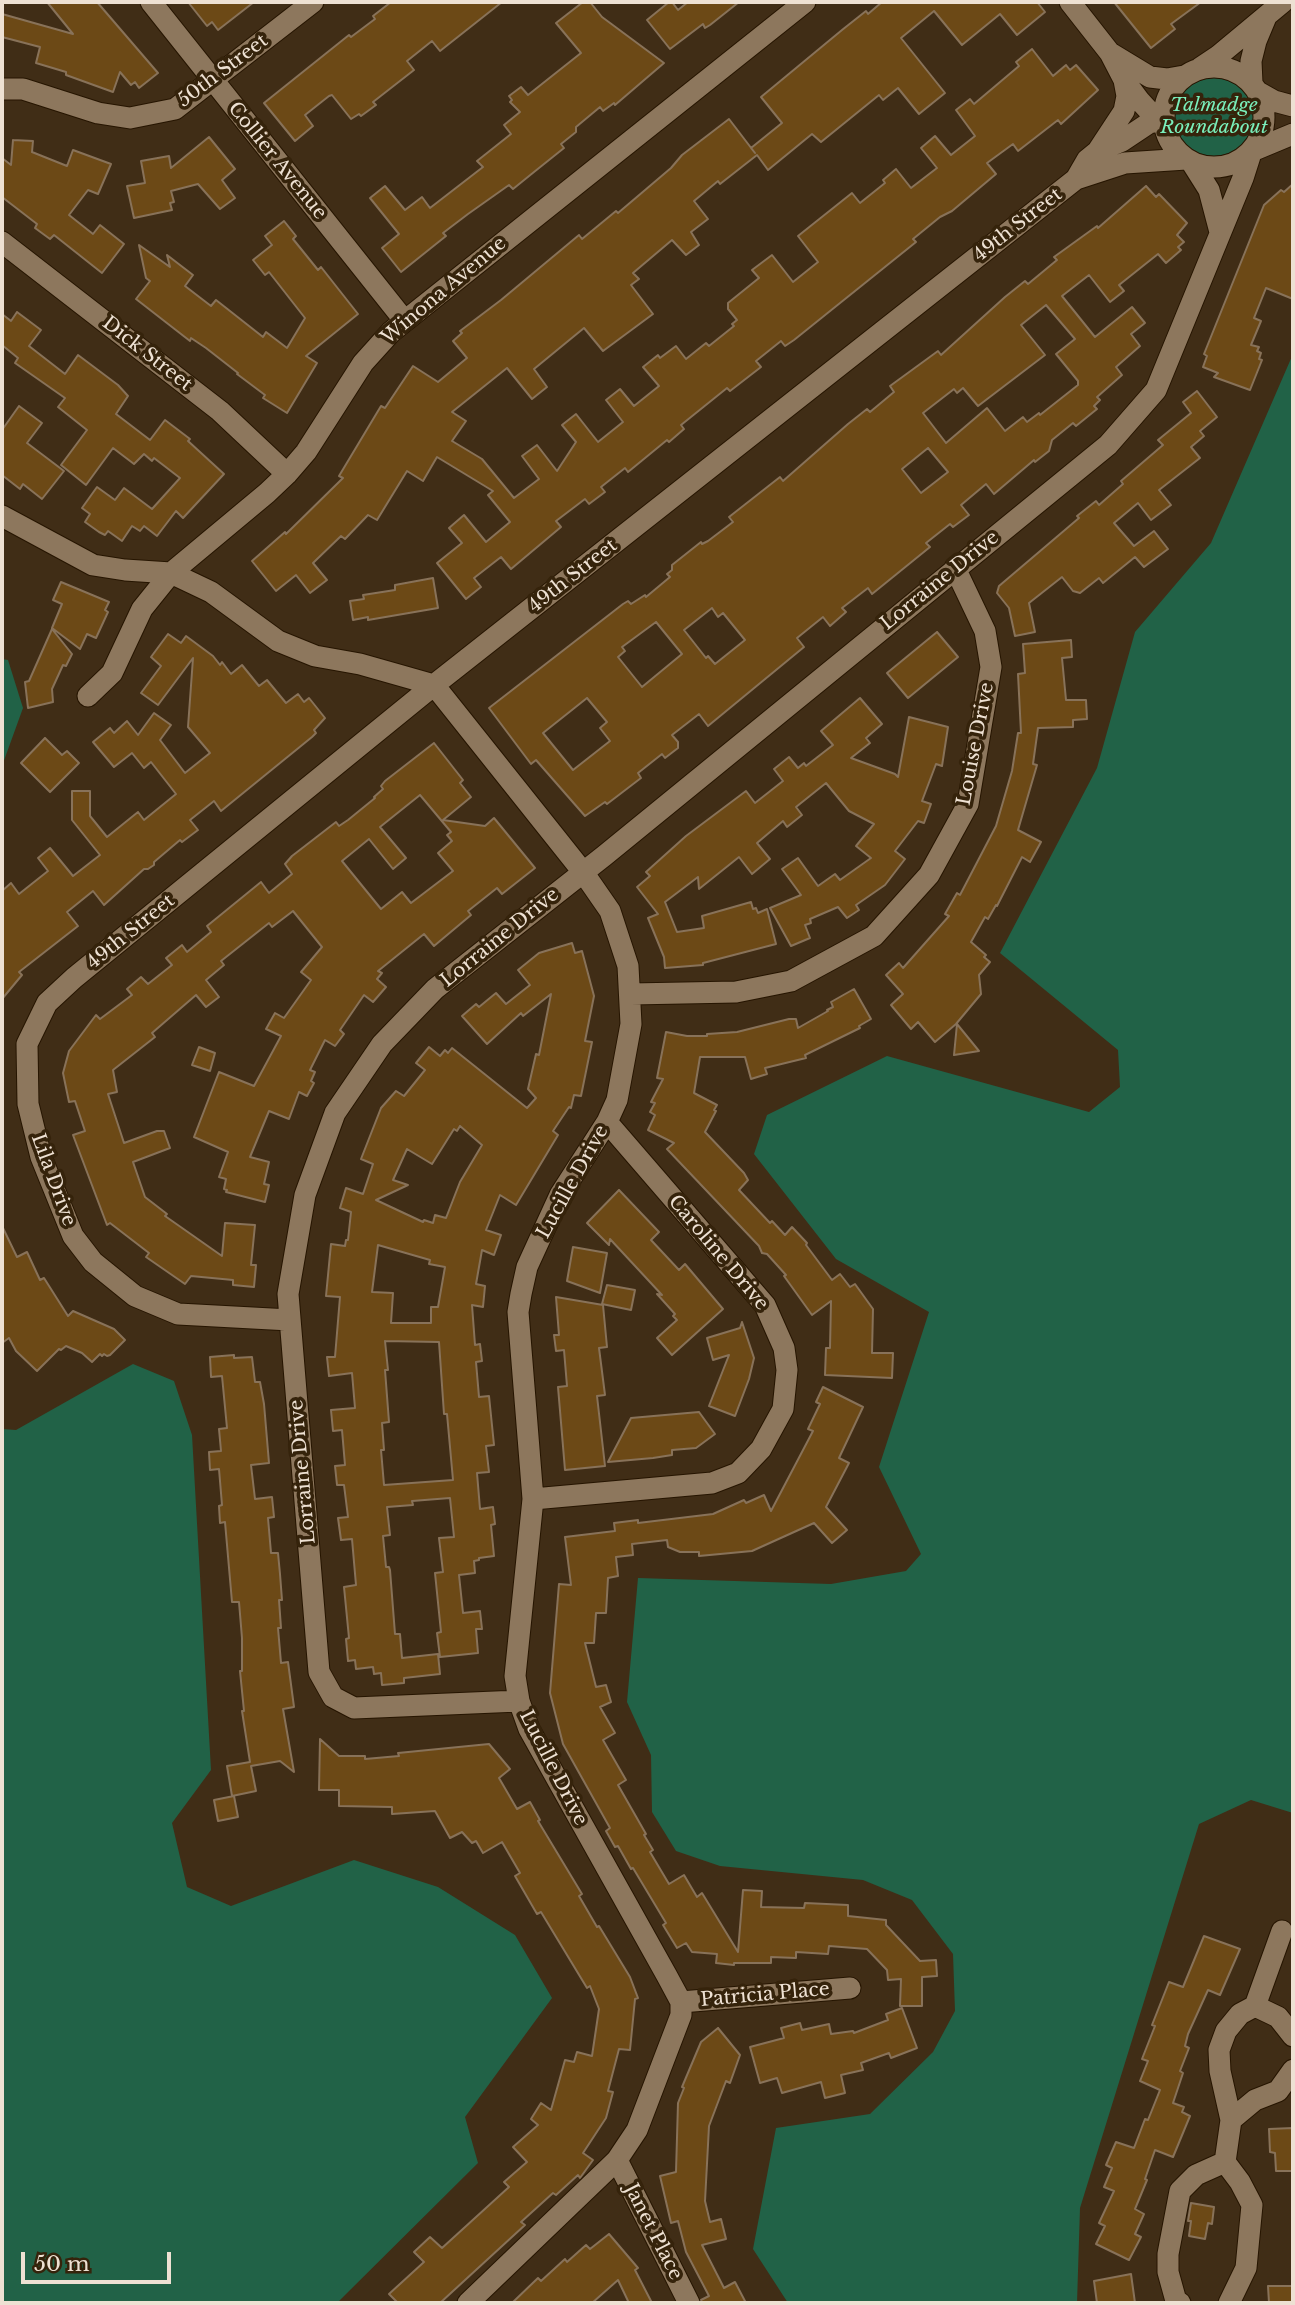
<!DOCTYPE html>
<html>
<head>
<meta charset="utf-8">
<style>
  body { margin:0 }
  #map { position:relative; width:1295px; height:2305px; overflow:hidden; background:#402d16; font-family:"Libre Baskerville",serif }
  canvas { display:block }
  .frame { position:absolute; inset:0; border:4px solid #eee1d3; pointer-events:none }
  .scale { position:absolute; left:21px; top:2252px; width:150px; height:32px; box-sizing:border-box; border:4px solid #eee1d3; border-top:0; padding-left:9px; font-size:21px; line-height:24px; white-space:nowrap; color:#eee1d3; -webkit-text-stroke:5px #35230b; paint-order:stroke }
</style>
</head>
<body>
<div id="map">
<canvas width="1295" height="2305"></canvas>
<div class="frame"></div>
<div class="scale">50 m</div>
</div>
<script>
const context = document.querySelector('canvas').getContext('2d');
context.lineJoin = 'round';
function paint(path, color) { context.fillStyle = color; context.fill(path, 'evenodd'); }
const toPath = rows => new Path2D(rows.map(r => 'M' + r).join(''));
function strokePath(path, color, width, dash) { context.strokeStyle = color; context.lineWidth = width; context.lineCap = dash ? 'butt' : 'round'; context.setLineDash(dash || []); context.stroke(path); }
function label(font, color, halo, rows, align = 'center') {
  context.font = font + ' "Libre Baskerville",serif'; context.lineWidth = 7; context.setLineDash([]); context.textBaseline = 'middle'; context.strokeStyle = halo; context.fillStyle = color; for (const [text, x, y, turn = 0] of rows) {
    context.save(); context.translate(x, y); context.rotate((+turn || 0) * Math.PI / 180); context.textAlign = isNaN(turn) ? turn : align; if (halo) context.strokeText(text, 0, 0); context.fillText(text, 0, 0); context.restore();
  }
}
paint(toPath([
  '1175 117a39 39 0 1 1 78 0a39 39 0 1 1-78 0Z',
  [1293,354,1293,1813,1251,1800,1199,1824,1080,2208,1077,2303,788,2303,753,2249,776,2128,870,2114,933,2052,955,2011,953,1954,912,1900,863,1880,720,1866,676,1851,652,1812,651,1755,627,1702,638,1578,831,1584,906,1571,921,1554,879,1467,929,1312,836,1259,754,1154,767,1115,887,1056,1089,1112,1120,1087,1118,1050,1000,953,1097,768,1135,632,1211,543],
  [2,659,8,660,23,708,2,766],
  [133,1364,174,1381,192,1435,211,1770,172,1823,187,1887,231,1906,354,1860,438,1887,515,1935,552,1998,465,2117,478,2163,337,2303,2,2303,2,1429,16,1430]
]), '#216247');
const building = toPath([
  [47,2,97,2,158,73,139,88,135,82,131,85,120,72,113,92,66,75,66,72,36,63,40,47,2,37,2,14,73,34,47,2],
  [188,2,254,2,218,30,212,22,207,26,188,2],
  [391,2,502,2,440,51,432,41,407,61,414,70,373,102,376,105,361,116,359,114,351,119,332,95,329,96,305,115,313,126,295,141,264,103,349,35,351,37,375,19,373,16,391,2],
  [583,2,590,2,602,17,664,63,615,105,614,103,603,111,600,107,576,127,576,132,561,144,564,148,534,172,513,189,509,185,468,214,443,233,446,236,401,272,382,248,399,234,370,198,385,186,405,210,422,197,430,208,483,167,477,161,511,134,504,125,520,112,510,102,512,100,509,96,521,87,528,95,581,53,556,23,583,2],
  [669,2,672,2,678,10,688,2,739,2,710,25,705,28,703,24,670,49,647,20,669,2],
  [882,2,1037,2,1045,12,1017,35,1000,14,962,45,934,11,901,38,945,93,919,114,898,88,883,100,879,95,821,142,812,134,768,170,757,155,720,184,718,181,694,201,708,219,691,232,699,245,686,255,672,240,633,273,639,279,631,285,653,314,603,351,584,328,534,369,547,387,532,399,507,368,452,412,466,421,452,441,482,459,514,498,539,479,522,456,537,445,557,471,576,442,562,425,576,414,598,442,623,422,606,400,620,389,634,406,659,386,643,367,658,355,660,358,676,346,686,359,706,343,709,346,734,326,732,324,737,320,728,309,728,303,759,278,752,270,772,255,793,282,818,262,798,236,852,193,860,203,885,183,883,180,896,169,911,188,937,168,921,148,935,136,951,155,975,136,956,110,970,99,974,104,1019,66,1016,62,1032,49,1053,76,1066,65,1070,70,1076,65,1098,90,1061,124,1058,120,1018,151,1013,144,987,163,996,174,952,211,940,217,913,239,916,242,794,340,785,346,781,341,756,361,761,367,730,391,727,388,681,425,684,429,669,442,667,440,628,472,625,468,601,487,605,492,589,504,585,499,556,521,561,527,511,569,501,557,474,578,481,587,466,599,437,563,462,543,449,528,464,515,486,542,510,522,488,495,493,491,437,457,423,481,407,471,377,520,368,515,345,539,341,536,313,563,327,580,310,593,296,575,276,591,252,561,285,532,286,534,343,478,339,476,381,406,385,408,413,366,438,382,467,358,453,341,462,333,460,331,501,300,579,235,582,239,616,211,618,213,671,168,682,155,729,119,755,153,751,148,782,123,761,97,842,30,866,11,868,14,882,2],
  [1114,2,1201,2,1171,24,1175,29,1151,48,1114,2],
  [209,137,235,169,222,180,235,198,220,209,198,184,171,191,174,202,170,203,172,210,134,218,127,186,145,183,141,161,169,156,171,168,209,137],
  [13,140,33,141,32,152,67,166,73,150,111,164,98,194,88,190,69,215,93,234,100,225,124,244,102,273,54,235,50,239,35,228,37,224,2,197,2,158,11,165,13,140],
  [1293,184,1293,299,1266,288,1254,318,1261,321,1251,345,1259,347,1257,351,1261,353,1259,359,1262,360,1250,390,1214,377,1218,373,1203,367,1207,356,1204,354,1264,205,1281,190,1284,192,1293,184],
  [1146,186,1156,197,1159,194,1187,223,1177,235,1184,242,1178,247,1181,250,1166,263,1158,254,1119,285,1124,291,1110,302,1089,275,1062,296,1095,337,1132,307,1145,323,1131,334,1140,346,1116,367,1122,375,1097,397,1100,400,1094,406,1097,409,1076,426,1073,423,1052,440,1049,451,1035,462,1034,460,994,494,986,484,961,505,969,515,953,527,950,524,926,543,930,547,872,594,868,588,842,608,846,612,830,626,823,617,797,638,804,647,708,726,699,714,672,735,678,742,678,748,665,758,662,754,638,773,641,778,607,804,605,802,585,816,536,760,531,764,489,708,623,604,628,601,631,604,645,595,646,597,670,577,667,574,672,570,672,565,701,542,702,544,708,541,733,522,729,517,780,477,783,481,848,424,867,409,870,412,894,392,890,386,938,351,941,355,1005,297,1025,281,1028,284,1057,260,1054,257,1097,226,1098,228,1146,186],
  [1046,305,1075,339,1056,354,1078,381,1078,385,1040,415,1039,413,1027,422,1023,417,1005,431,987,408,946,443,923,413,954,389,957,393,963,388,978,406,1045,355,1021,325,1046,305],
  [928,448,948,472,921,493,902,469,928,448],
  [712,608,718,617,723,613,745,640,715,664,708,656,706,658,684,630,712,608],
  [656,622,682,654,642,687,618,657,625,651,622,647,656,622],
  [587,698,607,722,600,728,610,741,573,770,543,733,587,698],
  [284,221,296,236,293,239,318,270,321,267,358,314,306,356,317,363,287,413,263,398,265,395,237,374,238,373,206,348,191,338,190,341,136,299,150,281,146,278,139,245,170,267,167,255,193,275,185,286,211,306,216,300,263,337,266,332,287,348,305,318,269,272,265,275,253,260,272,245,265,236,284,221],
  [17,312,41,330,29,346,65,374,78,355,118,385,128,396,116,414,150,440,165,420,190,439,188,441,224,474,183,518,176,511,157,536,144,526,140,531,132,526,122,541,108,531,105,535,99,532,85,522,90,514,82,508,97,487,115,500,124,488,152,509,180,478,154,458,152,461,144,454,134,464,113,448,86,485,61,465,87,430,58,407,65,398,15,363,18,358,2,345,2,314,11,321,17,312],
  [1197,391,1217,417,1200,431,1204,436,1191,447,1200,458,1159,490,1171,505,1151,520,1138,503,1114,523,1134,546,1154,531,1168,549,1144,567,1135,557,1103,583,1099,578,1080,593,1073,591,1062,577,1029,603,1035,632,1015,636,1009,608,997,593,999,586,1079,518,1077,516,1096,501,1099,505,1123,484,1121,481,1163,445,1158,440,1191,413,1183,402,1197,391],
  [19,406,42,423,27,443,64,471,42,499,23,484,20,489,2,475,2,430,19,406],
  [433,578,438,608,368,620,368,617,353,620,350,601,364,599,363,595,395,590,395,585,433,578],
  [61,582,109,602,105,610,108,612,96,638,87,634,80,649,52,628,62,604,53,600,61,582],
  [52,629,72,654,66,666,63,665,52,689,53,702,28,708,25,682,29,681,52,629],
  [937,632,958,657,908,698,887,673,937,632],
  [168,634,181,643,186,636,213,656,220,665,222,662,231,674,242,665,259,686,267,680,286,703,298,694,304,702,309,698,325,718,314,730,316,733,312,737,221,811,214,801,190,820,198,830,182,842,180,840,154,862,154,865,148,869,144,869,104,905,93,891,67,912,78,926,19,972,22,975,2,999,2,891,11,883,19,894,48,871,38,858,50,848,73,876,100,855,72,820,72,791,90,791,90,816,107,837,138,812,144,820,176,794,151,762,144,768,132,753,114,767,93,742,110,728,114,733,127,721,138,735,154,713,171,725,160,740,185,773,210,753,188,727,193,658,158,705,141,693,161,666,151,657,168,634],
  [1071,640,1072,657,1062,658,1066,700,1086,700,1087,719,1073,720,1073,727,1038,728,1033,764,1037,765,1018,830,1041,842,1030,862,1022,857,997,906,996,905,988,919,985,917,971,942,986,955,984,957,990,962,979,975,981,994,956,1024,935,1042,918,1022,911,1029,891,1005,903,994,886,975,899,963,903,968,949,916,945,914,957,893,960,895,996,826,1012,771,1018,733,1021,733,1018,674,1025,673,1023,644,1071,640],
  [860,698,882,724,866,738,870,743,851,758,895,774,898,777,909,717,948,727,942,766,936,764,922,801,931,804,924,823,918,821,895,851,905,859,885,885,856,905,859,910,847,918,838,907,810,919,811,923,805,925,810,938,791,946,770,908,801,895,782,869,798,858,818,886,835,874,840,880,871,858,856,846,874,824,849,811,826,783,796,807,802,815,787,827,783,821,757,843,770,859,752,874,739,857,699,889,698,877,665,902,677,932,704,928,702,916,751,902,753,909,756,908,758,913,767,909,776,944,703,963,703,965,665,968,664,957,648,918,658,914,637,887,650,876,646,872,686,836,746,791,755,803,783,781,774,769,789,757,798,768,804,763,806,766,833,745,821,731,860,698],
  [45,738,62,755,67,751,79,763,50,792,21,763,45,738],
  [434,743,463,780,460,783,471,797,443,820,485,826,494,818,535,868,502,894,497,888,468,911,471,915,434,946,424,934,378,971,382,973,377,979,386,987,373,1002,364,995,340,1030,344,1034,335,1046,325,1040,310,1070,315,1072,311,1081,314,1083,307,1096,299,1092,289,1119,269,1111,250,1157,269,1162,264,1184,269,1185,265,1202,226,1192,227,1190,224,1189,226,1179,219,1177,228,1152,194,1137,219,1072,254,1086,281,1036,266,1029,275,1013,284,1018,311,980,301,972,322,947,293,911,272,927,269,923,221,961,224,965,206,980,219,997,206,1007,196,995,152,1033,155,1037,113,1070,117,1092,108,1094,124,1143,157,1131,164,1131,170,1148,133,1162,145,1197,167,1214,165,1216,222,1256,225,1223,255,1225,251,1265,256,1265,254,1287,233,1285,233,1280,191,1276,185,1284,146,1257,149,1253,110,1223,107,1225,73,1135,85,1131,75,1101,69,1102,63,1073,69,1051,96,1015,100,1019,132,995,127,989,141,977,148,984,172,965,166,958,182,945,187,952,211,932,207,926,261,882,269,893,292,874,285,864,292,856,336,822,339,826,348,820,375,798,374,797,383,789,381,786,385,781,434,743],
  [420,795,451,832,447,835,452,841,438,853,453,871,411,903,402,892,381,909,342,861,369,839,393,869,406,858,380,827,420,795],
  [572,943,575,953,582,951,594,996,585,1041,592,1042,581,1096,574,1095,571,1108,569,1107,553,1131,558,1135,516,1205,500,1195,486,1230,501,1235,494,1255,482,1250,476,1284,485,1286,483,1307,472,1305,475,1345,480,1344,482,1361,476,1362,479,1397,489,1396,494,1445,486,1446,489,1472,477,1473,480,1509,493,1507,495,1524,491,1525,494,1556,479,1558,479,1560,474,1561,475,1573,459,1575,463,1613,480,1611,482,1629,476,1629,478,1653,440,1657,437,1633,441,1632,435,1573,443,1572,439,1538,454,1537,450,1498,412,1501,413,1505,387,1507,390,1535,383,1536,386,1567,389,1567,390,1570,395,1634,400,1634,402,1658,438,1654,440,1674,404,1678,404,1683,382,1685,381,1673,374,1674,373,1667,356,1669,355,1660,348,1661,346,1639,349,1638,344,1587,356,1585,352,1539,341,1540,338,1518,348,1517,344,1485,337,1485,335,1466,345,1465,342,1430,333,1431,331,1410,355,1408,352,1373,329,1376,327,1357,335,1357,340,1297,326,1296,331,1244,345,1246,346,1240,348,1240,351,1212,340,1208,346,1188,363,1194,373,1164,361,1159,381,1108,396,1091,404,1096,425,1070,416,1063,429,1047,440,1056,445,1050,448,1053,452,1048,527,1108,536,1098,528,1089,536,1054,539,1055,551,994,523,1016,521,1013,487,1044,462,1016,476,1004,479,1007,496,993,506,1004,530,985,518,970,539,953,572,943],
  [460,1126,482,1145,460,1182,446,1218,435,1215,433,1223,424,1220,423,1222,376,1200,408,1185,393,1180,407,1149,432,1164,454,1129,457,1131,460,1126],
  [378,1245,430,1260,429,1264,445,1267,438,1307,431,1307,431,1323,391,1323,393,1293,372,1292,378,1245],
  [385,1341,439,1342,444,1414,447,1414,453,1480,384,1485,381,1450,384,1450,382,1423,389,1422,385,1370,388,1370,385,1341],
  [854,989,871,1019,859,1026,860,1028,805,1055,806,1058,765,1068,767,1074,751,1079,745,1057,700,1057,694,1093,717,1105,714,1110,716,1111,705,1132,744,1173,748,1180,739,1190,770,1223,772,1221,785,1235,792,1227,807,1243,806,1245,832,1280,840,1274,850,1287,855,1284,873,1309,872,1353,893,1353,892,1378,825,1375,826,1348,830,1348,831,1301,812,1315,784,1276,786,1275,767,1254,762,1253,759,1246,667,1149,674,1143,648,1130,655,1115,650,1112,655,1103,651,1102,663,1079,657,1078,666,1032,687,1036,707,1036,707,1034,737,1032,789,1019,796,1019,798,1028,828,1011,827,1010,833,1007,831,1002,854,989],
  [957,1024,979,1051,954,1055,957,1024],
  [199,1047,215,1053,210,1071,192,1065,199,1047],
  [619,1190,659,1232,651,1240,679,1270,685,1264,723,1309,672,1355,657,1338,677,1320,673,1316,675,1314,657,1294,662,1295,610,1239,609,1245,587,1223,619,1190],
  [2,1226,17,1257,27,1252,40,1280,44,1278,68,1316,73,1311,114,1329,125,1340,110,1355,107,1356,104,1354,102,1356,100,1354,92,1362,82,1353,66,1346,61,1350,59,1349,37,1371,16,1351,9,1338,2,1343,2,1226],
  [573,1247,607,1253,600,1293,567,1281,573,1247],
  [607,1285,635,1290,631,1310,602,1304,607,1285],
  [556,1297,603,1305,607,1347,599,1348,605,1395,597,1396,605,1466,565,1470,558,1387,567,1386,564,1350,556,1351,554,1335,559,1335,556,1297],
  [742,1322,754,1358,749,1379,735,1416,709,1406,729,1355,713,1360,707,1338,740,1328,742,1322],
  [234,1355,234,1358,252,1357,255,1382,260,1382,264,1404,269,1463,251,1465,255,1499,272,1497,274,1517,268,1518,271,1553,278,1553,280,1574,282,1600,279,1600,281,1628,278,1628,281,1663,288,1662,294,1707,283,1709,294,1772,280,1761,251,1766,256,1791,232,1796,227,1766,250,1762,242,1711,244,1711,240,1671,242,1671,242,1638,239,1602,232,1602,225,1522,220,1523,219,1506,222,1505,219,1469,210,1470,209,1452,221,1451,219,1429,227,1428,222,1376,211,1377,210,1357,234,1355],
  [823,1387,863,1407,839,1458,849,1463,826,1507,847,1530,832,1543,814,1523,752,1551,699,1556,699,1552,680,1552,668,1547,667,1540,632,1544,633,1555,616,1557,618,1576,608,1578,606,1613,596,1613,594,1643,585,1643,596,1687,606,1685,611,1702,600,1707,615,1733,603,1740,626,1780,618,1785,646,1834,644,1835,653,1850,650,1852,669,1884,684,1875,697,1897,702,1893,738,1952,743,1890,762,1891,761,1907,804,1908,805,1903,848,1905,848,1916,886,1920,886,1925,920,1961,936,1960,937,1976,922,1977,922,2006,900,2006,901,1979,888,1980,887,1970,867,1949,829,1946,828,1954,796,1952,796,1958,771,1957,771,1963,734,1963,734,1965,716,1963,717,1954,692,1952,686,1943,677,1948,663,1925,666,1923,633,1868,631,1869,618,1846,615,1847,606,1831,610,1828,563,1744,550,1693,559,1584,571,1585,565,1537,615,1531,614,1523,638,1520,638,1523,713,1514,744,1500,746,1503,764,1495,771,1511,813,1431,808,1429,820,1404,816,1402,823,1387],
  [699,1412,715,1434,696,1448,672,1450,672,1455,653,1458,608,1462,631,1418,699,1412],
  [320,1739,339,1756,365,1756,365,1759,399,1756,398,1753,489,1744,510,1769,499,1778,517,1809,530,1802,540,1820,538,1821,582,1894,579,1896,597,1927,599,1926,630,1977,638,1998,635,1999,630,2050,619,2049,608,2091,613,2092,606,2118,583,2153,593,2160,580,2178,578,2175,556,2195,553,2193,521,2222,525,2225,440,2303,398,2303,389,2294,424,2262,414,2252,430,2237,442,2248,509,2187,504,2182,527,2162,513,2147,538,2125,531,2119,541,2103,551,2110,565,2060,574,2062,577,2052,592,2056,599,2009,590,1986,587,1988,541,1912,537,1914,515,1876,520,1873,502,1842,483,1853,476,1841,472,1843,462,1832,450,1838,435,1811,392,1814,392,1807,339,1806,339,1790,319,1790,320,1739],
  [234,1796,238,1817,218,1821,214,1800,234,1796],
  [1204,1936,1240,1949,1220,1995,1208,1990,1188,2034,1185,2046,1189,2048,1180,2071,1183,2073,1173,2103,1184,2107,1182,2112,1190,2116,1173,2157,1155,2150,1145,2179,1147,2180,1135,2209,1144,2214,1135,2234,1141,2237,1129,2260,1096,2244,1105,2226,1099,2223,1114,2191,1104,2187,1112,2168,1106,2165,1116,2142,1134,2148,1145,2119,1148,2120,1160,2090,1140,2081,1148,2061,1142,2059,1155,2026,1152,2025,1169,1982,1183,1987,1204,1936],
  [902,2008,917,2048,891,2058,889,2053,861,2063,863,2070,841,2075,845,2093,825,2098,821,2082,782,2093,777,2078,760,2083,750,2047,784,2038,781,2028,800,2023,802,2030,829,2024,831,2034,853,2031,854,2033,888,2020,886,2014,902,2008],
  [718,2028,740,2055,730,2083,726,2081,709,2126,705,2201,710,2222,721,2219,726,2239,702,2245,724,2288,735,2282,746,2303,702,2303,701,2300,709,2296,686,2252,678,2221,671,2223,660,2176,676,2172,678,2103,684,2088,682,2087,701,2042,718,2028],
  [1293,2128,1293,2171,1276,2171,1275,2153,1270,2152,1269,2129,1293,2128],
  [1191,2203,1214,2207,1212,2224,1208,2223,1205,2239,1189,2236,1191,2221,1188,2221,1191,2203],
  [609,2234,638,2268,635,2270,652,2303,629,2303,618,2280,592,2303,512,2303,538,2278,541,2281,565,2259,567,2262,586,2245,590,2249,609,2234],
  [1131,2274,1135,2303,1097,2303,1094,2281,1131,2274],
  [1268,2286,1293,2286,1293,2303,1269,2303,1268,2286]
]);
paint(building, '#6c4916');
strokePath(building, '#887259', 2);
const minor = toPath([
  [151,2,404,320],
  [1070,2,1110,53,1124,80,1139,100,1150,112,1163,118],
  [1112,54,1150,77,1167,79,1184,76],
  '1164 117a50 50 0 1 1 100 0a50 50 0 1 1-100 0Z',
  [1200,68,1218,56,1283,2],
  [1252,83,1251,61,1256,41,1266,17],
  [2,89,23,89,98,113,130,118,175,109,313,2],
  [1258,92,1274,101,1293,106],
  [1099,149,1124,111,1127,96,1124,80],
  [1252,151,1293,134],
  [1192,163,1209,190,1220,232],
  [1076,179,1087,160,1098,151,1122,141,1149,123,1164,120],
  [2,242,220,411,287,474],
  [2,516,93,565,125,570,171,573,211,592,278,641,315,656,360,664,434,685,583,872,610,911,628,966,631,1024,617,1100,607,1122,560,1195,527,1267,521,1294,518,1312,533,1499,515,1676,519,1701,529,1729,667,1976,681,2002,681,2015,637,2130,617,2160,468,2303],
  [88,696,112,673,142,609,171,573,267,493,287,474,306,452,363,363,391,332,805,2],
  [631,994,736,992,791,981,874,936,929,875,968,804,991,667,985,631,955,568],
  [290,1320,178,1314,135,1296,93,1262,73,1236,41,1157,28,1104,27,1044,47,1003,74,978,434,685,1076,179,1125,163,1186,159],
  [533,1499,712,1483,738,1473,761,1449,783,1409,787,1370,784,1348,765,1305,607,1122],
  [519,1701,354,1708,333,1697,319,1672,288,1294,305,1195,335,1113,382,1044,435,989,604,856,1108,445,1156,390,1243,178,1251,153],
  [681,2002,850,1988],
  [1255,2006,1282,1931],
  [1231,2120,1255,2100,1278,2091,1293,2070],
  [617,2160,689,2303],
  [1225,2162,1231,2120,1220,2071,1219,2050,1226,2031,1240,2014,1255,2006,1278,2017,1293,2036],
  [1180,2303,1176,2301,1168,2272,1168,2254,1180,2191,1196,2175,1225,2162,1240,2182,1252,2205,1246,2268,1229,2303]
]);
strokePath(minor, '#261500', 23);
strokePath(minor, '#8d775d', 21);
label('19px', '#eee1d3', '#35230b', [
  ["50th Street",223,71,-37],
  ["Collier Avenue",277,161,51],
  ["49th Street",1018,225,-38],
  ["Winona Avenue",444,291,-40],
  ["Dick Street",147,354,38],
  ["49th Street",573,576,-38],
  ["Lorraine Drive",940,581,-39],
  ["Louise Drive",976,744,-79],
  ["49th Street",131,932,-39],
  ["Lorraine Drive",500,938,-39],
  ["Lila Drive",53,1180,70],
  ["Lucille Drive",573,1182,-61],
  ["Caroline Drive",718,1253,50],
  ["Lorraine Drive",303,1472,-95],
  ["Lucille Drive",553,1768,63],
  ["Patricia Place",765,1995,-5],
  ["Janet Place",653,2232,63]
]);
label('italic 19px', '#7aefbb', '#35230b', [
  ["Talmadge",1214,106],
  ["Roundabout",1214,128]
]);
</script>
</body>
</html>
